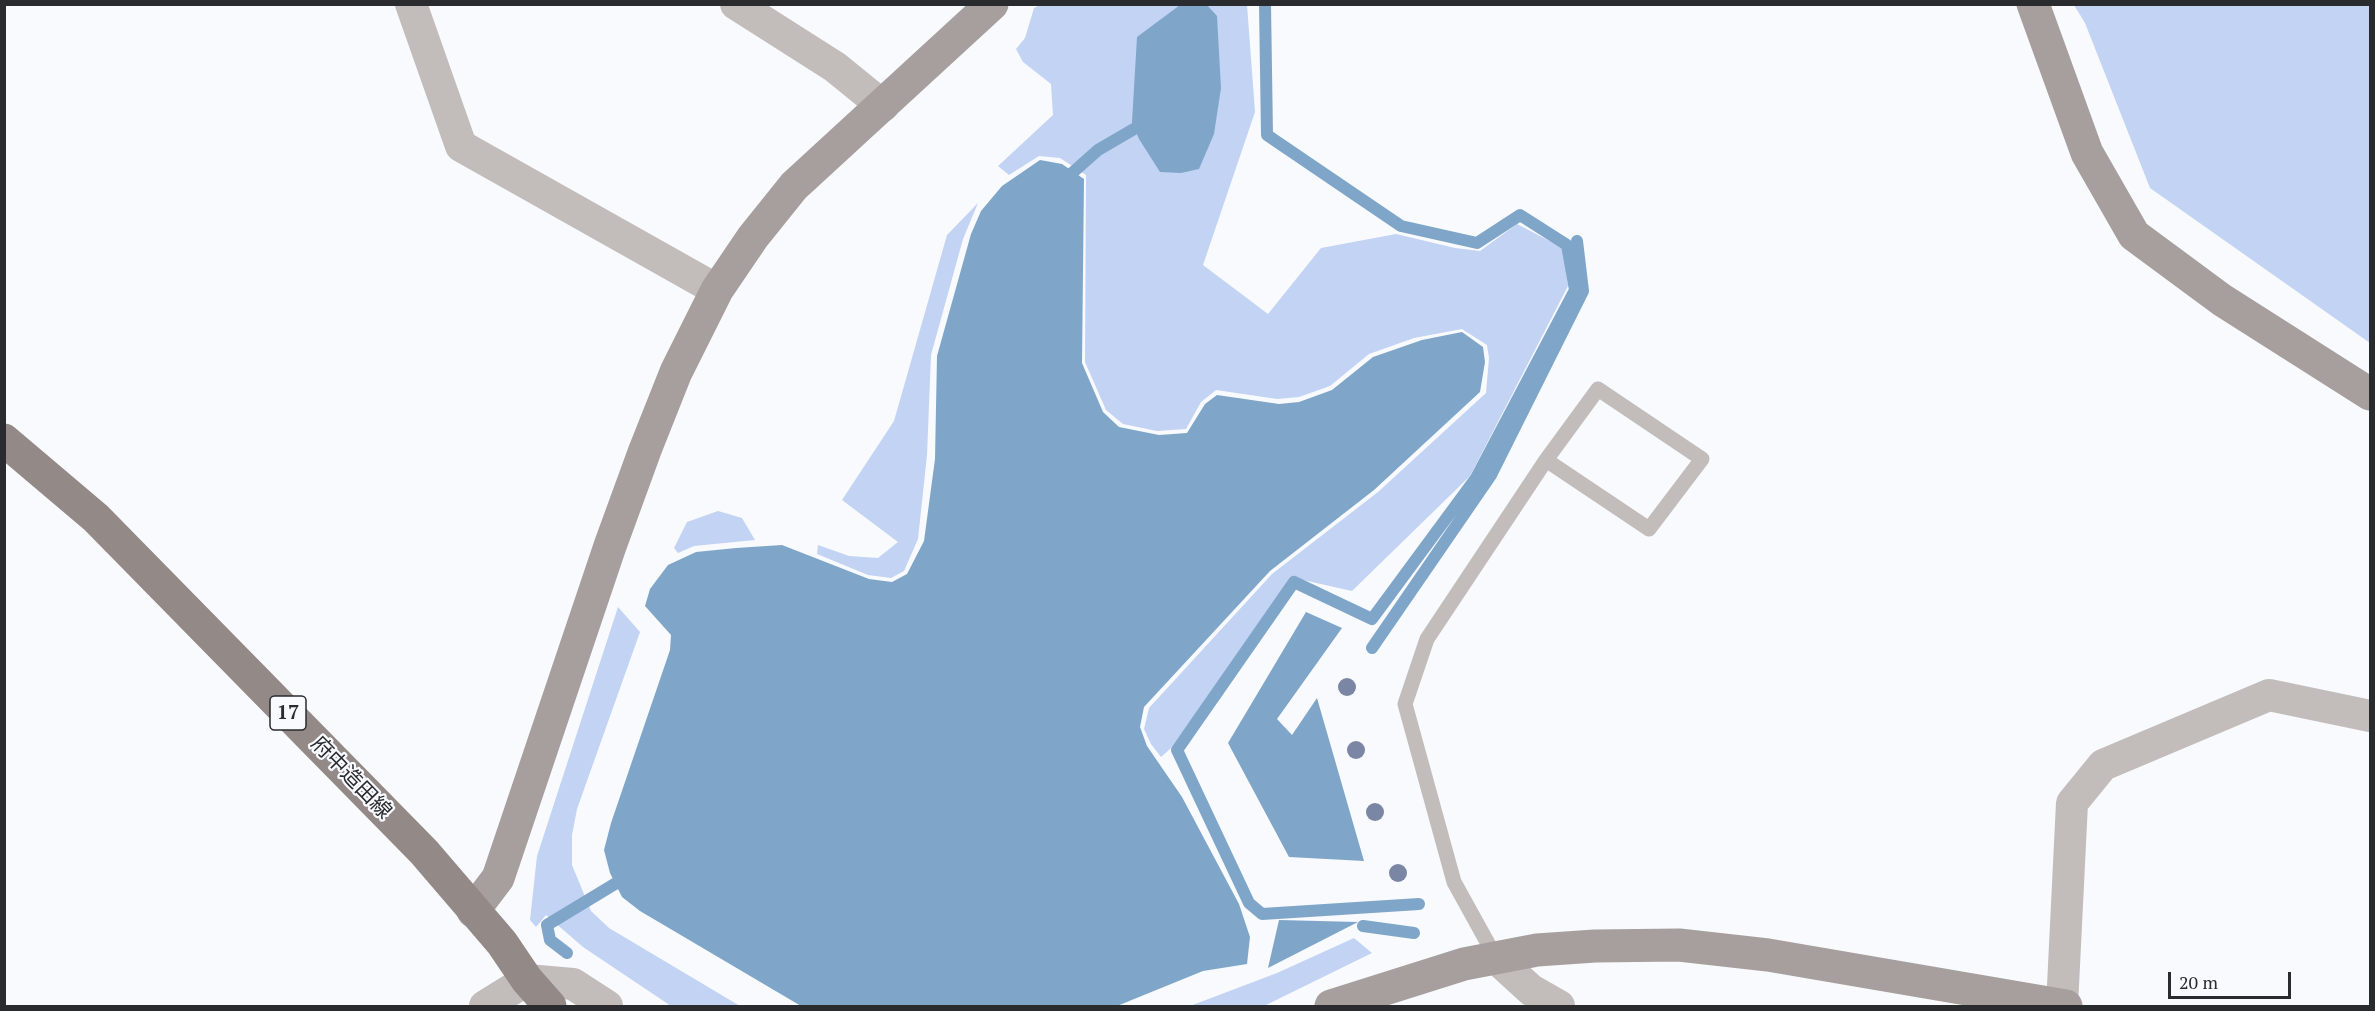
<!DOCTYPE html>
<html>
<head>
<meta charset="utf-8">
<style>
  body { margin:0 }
  #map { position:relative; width:2375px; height:1011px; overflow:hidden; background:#f8fafe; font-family:"PT Serif",serif }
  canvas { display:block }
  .frame { position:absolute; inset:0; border:6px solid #292b2f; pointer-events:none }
  .scale { position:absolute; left:2168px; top:972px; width:123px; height:27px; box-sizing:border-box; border:3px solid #292b2f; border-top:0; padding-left:8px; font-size:18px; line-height:21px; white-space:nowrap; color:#292b2f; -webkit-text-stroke:4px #f8fafe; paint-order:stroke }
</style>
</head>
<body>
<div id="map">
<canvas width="2375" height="1011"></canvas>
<div class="frame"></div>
<div class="scale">20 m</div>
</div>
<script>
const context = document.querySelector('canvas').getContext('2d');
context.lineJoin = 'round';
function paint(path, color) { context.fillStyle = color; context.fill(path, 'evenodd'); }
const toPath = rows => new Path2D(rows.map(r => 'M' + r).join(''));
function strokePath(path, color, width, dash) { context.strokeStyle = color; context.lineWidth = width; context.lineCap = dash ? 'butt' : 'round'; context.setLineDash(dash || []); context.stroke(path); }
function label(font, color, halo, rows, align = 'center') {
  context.font = font + ' "PT Serif","Noto Sans JP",serif'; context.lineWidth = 4.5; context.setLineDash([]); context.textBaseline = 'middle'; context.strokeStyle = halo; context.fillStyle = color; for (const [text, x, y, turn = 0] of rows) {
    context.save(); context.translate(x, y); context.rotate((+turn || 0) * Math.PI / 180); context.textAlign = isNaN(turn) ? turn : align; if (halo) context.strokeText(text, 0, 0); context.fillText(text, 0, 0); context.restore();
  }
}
paint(toPath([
  [1042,4,1247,5,1255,112,1203,265,1268,314,1321,248,1396,234,1455,248,1480,251,1517,224,1563,248,1568,286,1470,476,1352,591,1294,578,1170,749,1161,757,1151,744,1144,729,1149,708,1272,574,1378,492,1486,393,1489,358,1487,345,1462,329,1414,338,1369,354,1330,386,1299,397,1277,399,1216,390,1201,402,1186,429,1157,431,1123,424,1106,410,1085,362,1086,175,1060,158,1039,156,1009,175,998,166,1053,115,1051,84,1023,62,1016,49,1025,38,1034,8],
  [2074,5,2370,5,2370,343,2150,188,2085,23],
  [978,203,963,239,931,355,927,455,918,539,904,571,891,578,868,575,817,554,818,545,849,556,878,558,898,542,842,500,894,421,947,235],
  [718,511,742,518,755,540,694,546,678,553,674,548,687,522],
  [618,607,640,632,577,809,572,835,572,865,591,911,609,928,740,1006,671,1006,583,947,546,915,536,927,530,920,537,856],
  [1354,938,1372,953,1264,1006,1190,1006,1277,973]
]), '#c2d3f4');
paint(toPath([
  [1180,5,1207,5,1217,16,1221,88,1214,134,1199,169,1181,173,1160,172,1139,139,1132,122,1137,37],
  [1040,160,1062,164,1084,179,1082,363,1103,412,1119,427,1159,435,1187,433,1205,404,1217,395,1279,404,1299,402,1332,390,1373,357,1422,340,1462,332,1483,347,1485,362,1480,392,1374,490,1270,571,1144,707,1140,727,1147,746,1182,797,1239,904,1250,937,1247,964,1203,971,1117,1006,801,1006,640,911,622,897,610,873,604,850,611,823,670,650,671,635,645,606,650,589,668,565,696,552,736,548,782,545,869,579,892,582,907,574,924,541,935,459,937,356,971,234,981,211,1002,186],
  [1306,612,1342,628,1277,719,1292,735,1317,698,1364,861,1289,857,1228,743],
  [1279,920,1358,922,1268,968]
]), '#7fa6c8');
strokePath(toPath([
  [1265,4,1267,135,1401,226,1477,243,1520,215,1567,245,1575,290,1476,478,1372,619,1294,582,1177,750,1249,903,1262,914,1419,904],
  [1062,182,1098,150,1146,122],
  [1372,648,1491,475,1583,291,1577,241],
  [1363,926,1414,933],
  [567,953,550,940,547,925,623,879]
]), '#7fa6c8', 12);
strokePath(toPath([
  [1496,958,1454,882,1405,704,1427,639,1546,460,1598,389,1702,459,1649,529,1546,460]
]), '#c2bdbb', 15);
strokePath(toPath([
  [411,4,461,146,717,290],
  [736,4,835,67,883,106],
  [1496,958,1531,990,1559,1006],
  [485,1006,527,980,573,984,607,1006],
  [2062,1006,2072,803,2103,765,2269,695,2370,716]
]), '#c2bdbb', 32);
strokePath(toPath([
  [2033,4,2087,153,2134,235,2222,300,2370,394],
  [473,911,498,878,610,546,645,450,676,372,717,290,753,237,794,186,992,4],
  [1331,1006,1464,964,1537,950,1595,946,1679,945,1768,955,2066,1006]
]), '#a79f9d', 33);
strokePath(toPath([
  [4,440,96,518,424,852,502,943,527,980,550,1006]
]), '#938987', 33);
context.fillStyle = '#7a86a4';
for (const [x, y] of [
  [1347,687],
  [1356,750],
  [1375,812],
  [1398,873]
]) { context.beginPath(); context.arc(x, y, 9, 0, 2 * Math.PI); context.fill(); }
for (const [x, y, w] of [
  [288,713,36]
]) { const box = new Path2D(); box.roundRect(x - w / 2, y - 17, w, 34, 4.5); context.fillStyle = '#f8fafe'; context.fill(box); strokePath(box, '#292b2f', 1.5); }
label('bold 20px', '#292b2f', null, [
  ["17",288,713]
]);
label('21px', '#292b2f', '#f8fafe', [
  ["府中造田線",351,778,46]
]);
</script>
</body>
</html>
